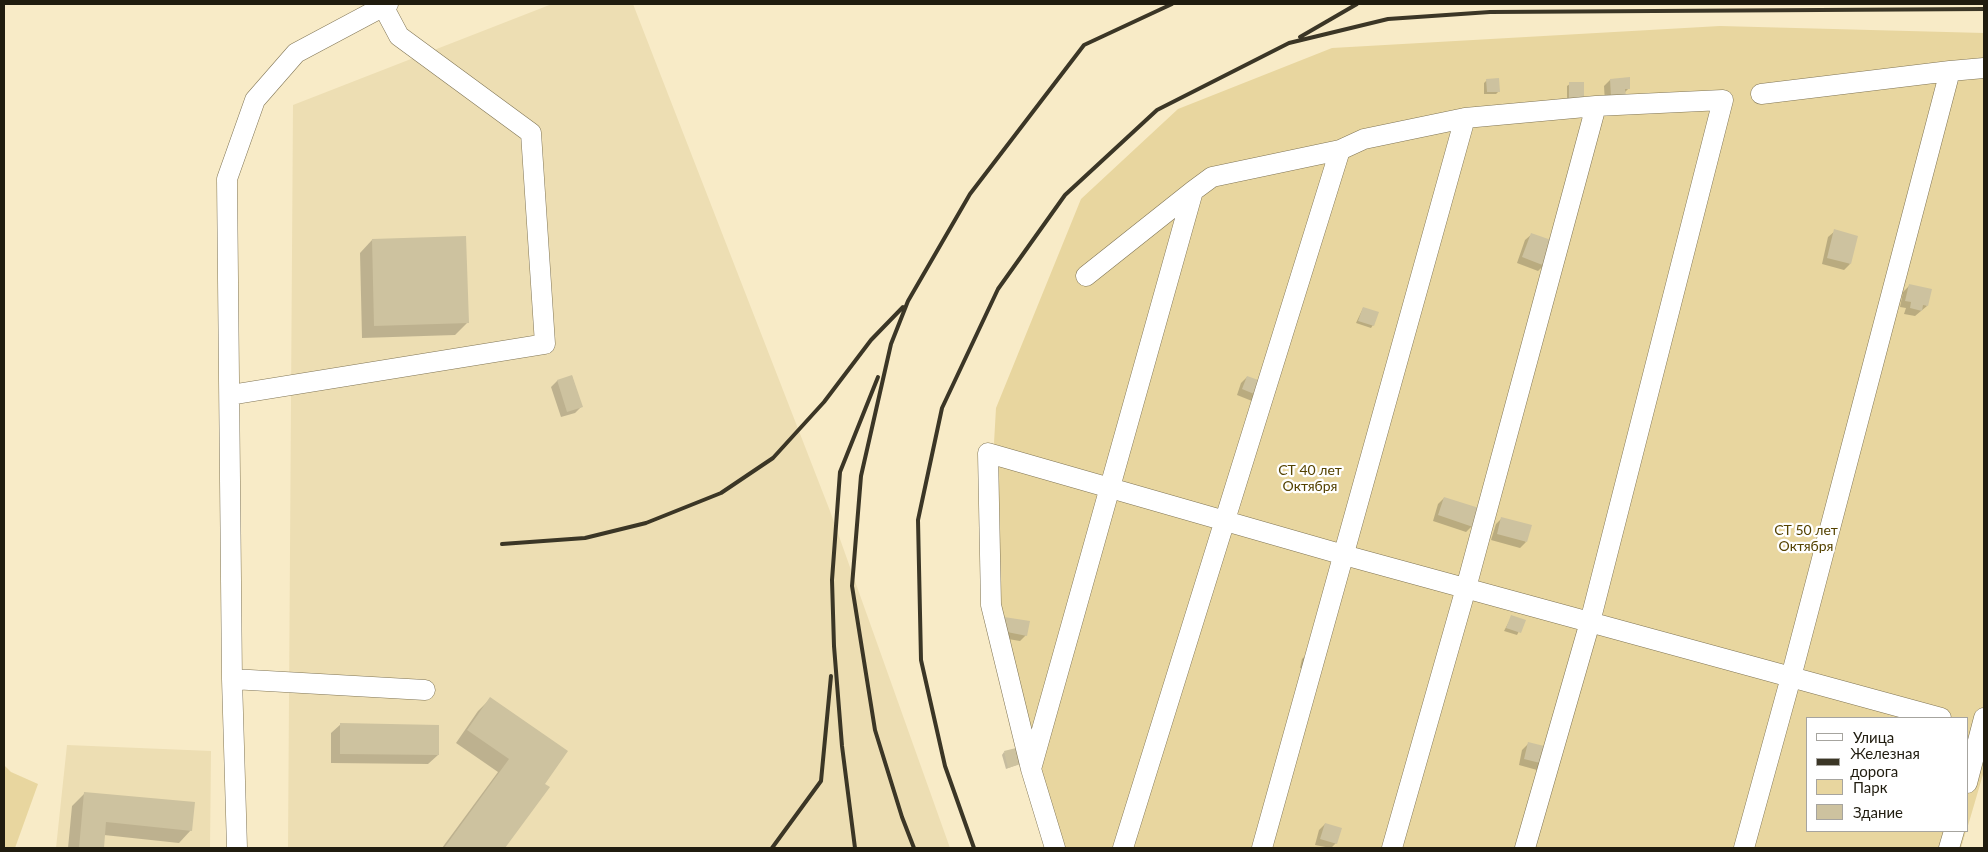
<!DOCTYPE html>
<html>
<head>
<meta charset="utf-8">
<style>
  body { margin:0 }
  #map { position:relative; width:1988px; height:852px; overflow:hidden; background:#f8ebc7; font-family:Lato,sans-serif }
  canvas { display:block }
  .frame { position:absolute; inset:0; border:5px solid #201c0f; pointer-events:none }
  .legend { position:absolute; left:1806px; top:717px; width:162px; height:115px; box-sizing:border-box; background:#fff; border:1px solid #a6a49f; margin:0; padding:6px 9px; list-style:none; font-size:15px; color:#201c0f }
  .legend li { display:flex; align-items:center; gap:10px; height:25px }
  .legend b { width:25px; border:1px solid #a6a49f }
</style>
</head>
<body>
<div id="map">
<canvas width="1988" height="852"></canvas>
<div class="frame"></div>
<ul class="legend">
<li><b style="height:6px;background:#fff"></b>Улица</li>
<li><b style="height:6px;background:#3b3626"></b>Железная дорога</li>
<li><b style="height:14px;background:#e8d69f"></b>Парк</li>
<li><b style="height:14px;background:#cdc29f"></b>Здание</li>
</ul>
</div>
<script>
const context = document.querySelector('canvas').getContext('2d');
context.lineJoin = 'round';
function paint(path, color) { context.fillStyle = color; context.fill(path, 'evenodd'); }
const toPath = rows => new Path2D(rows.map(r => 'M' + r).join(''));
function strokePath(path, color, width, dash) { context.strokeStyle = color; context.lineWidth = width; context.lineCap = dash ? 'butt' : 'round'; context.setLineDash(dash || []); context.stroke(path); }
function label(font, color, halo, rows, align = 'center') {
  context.font = font + ' Lato,sans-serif'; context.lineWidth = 4.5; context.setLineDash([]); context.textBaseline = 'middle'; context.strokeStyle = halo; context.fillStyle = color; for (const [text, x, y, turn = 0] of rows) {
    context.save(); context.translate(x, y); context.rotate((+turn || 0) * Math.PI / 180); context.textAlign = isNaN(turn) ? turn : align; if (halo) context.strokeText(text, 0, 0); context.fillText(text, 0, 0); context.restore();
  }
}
paint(toPath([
  [552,4,633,4,830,511,950,848,288,848,293,105],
  [67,745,211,751,210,848,56,848]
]), '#eddeb3');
paint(toPath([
  [1720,26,1984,33,1984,771,1967,829,1967,718,1807,718,1807,831,1966,831,1961,848,1052,848,985,601,996,408,1081,199,1178,109,1332,48],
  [4,765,11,772,38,784,15,848,4,848]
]), '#e8d69f');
paint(toPath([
  [1487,80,1499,91,1496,94,1484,94,1484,83],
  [1610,80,1629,88,1624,93,1605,103,1604,86],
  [1570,84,1583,98,1567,100,1567,86],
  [1835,231,1850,264,1844,270,1822,264,1828,237],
  [1532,234,1544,265,1538,271,1517,263,1525,240],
  [372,240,467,323,455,335,362,338,360,253],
  [1909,286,1927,306,1915,316,1904,314,1906,308,1900,307,1903,292],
  [1363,308,1373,325,1371,328,1356,323],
  [572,376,581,407,575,413,561,417,551,387,557,381],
  [1247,377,1263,383,1252,401,1237,395,1241,383],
  [1444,498,1472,526,1466,532,1433,521,1438,504],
  [1502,518,1526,542,1520,548,1491,540,1496,524],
  [1512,616,1524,621,1517,635,1504,631],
  [1005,618,1026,635,1020,641,996,637],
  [1304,657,1310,658,1305,670,1300,668,1302,659],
  [490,699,544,784,548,787,503,848,442,848,498,772,456,743,478,711],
  [341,724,438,755,428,764,331,763,331,733],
  [1528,744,1543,763,1537,770,1519,765,1522,750],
  [1004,752,1019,764,1006,769,1002,755],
  [85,793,191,830,179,843,104,835,102,848,68,848,72,806],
  [1325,824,1336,843,1331,848,1315,845,1319,830]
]), '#0003');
paint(toPath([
  [1630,77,1630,89,1625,89,1626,96,1611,97,1610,79],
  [1499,78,1500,92,1487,92,1486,79],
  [1569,82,1584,82,1584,98,1569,98],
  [1834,229,1858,236,1851,264,1827,258],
  [1531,233,1554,241,1545,266,1522,257],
  [466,236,469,323,374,326,372,239],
  [1909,284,1932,289,1928,306,1923,305,1922,311,1910,308,1911,302,1905,301],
  [1363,307,1379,312,1374,326,1358,321],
  [572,375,583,407,567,412,557,380],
  [1247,376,1264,382,1259,396,1242,389],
  [1444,497,1479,508,1473,527,1438,515],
  [1501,517,1532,525,1527,542,1497,534],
  [1511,615,1526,620,1521,633,1506,628],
  [1004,617,1030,621,1027,636,1002,631],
  [490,697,568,751,545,784,550,787,505,848,444,848,509,759,467,730],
  [340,723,439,725,439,755,340,754],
  [1528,742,1548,747,1544,764,1524,759],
  [1016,748,1021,764,1008,768,1004,751],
  [84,792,195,802,192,831,106,822,104,848,79,848],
  [1325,823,1342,828,1337,844,1320,839]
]), '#cdc29f');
const minor = toPath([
  [1761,94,1950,71,1984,68],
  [1086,276,1193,191],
  [230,395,545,344,531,133,399,36,383,6],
  [232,679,425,690],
  [1031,769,1193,191,1212,177,1340,150,1364,139,1465,118,1596,106,1723,100,1590,622,1525,848],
  [1967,783,1984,718],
  [237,848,232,679,227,179,255,100,296,53,388,4],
  [1055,848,1031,769,991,605,988,453,1344,555,1941,718],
  [1123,848,1340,150],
  [1262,848,1465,118],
  [1392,848,1466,588,1596,106],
  [1744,848,1791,677,1950,71],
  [1949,848,1954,831]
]);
strokePath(minor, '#807555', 21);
strokePath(minor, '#fff', 20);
strokePath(toPath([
  [1300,37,1357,4],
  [502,544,585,538,646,523,721,493,773,458,824,402,871,340,903,307],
  [772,848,821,781,831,676],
  [855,848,842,746,834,646,832,580,840,472,878,377],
  [914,848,902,817,875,730,852,586,861,476,891,344,908,301,970,194,1084,45,1172,4],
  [974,848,945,766,921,660,918,520,942,408,998,289,1065,195,1157,110,1289,43,1388,19,1490,12,1984,9]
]), '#3b3626', 4);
label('14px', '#544200', '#fff', [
  ["СТ 40 лет",1310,470],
  ["Октября",1310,486],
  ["СТ 50 лет",1806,530],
  ["Октября",1806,546]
]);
</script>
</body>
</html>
